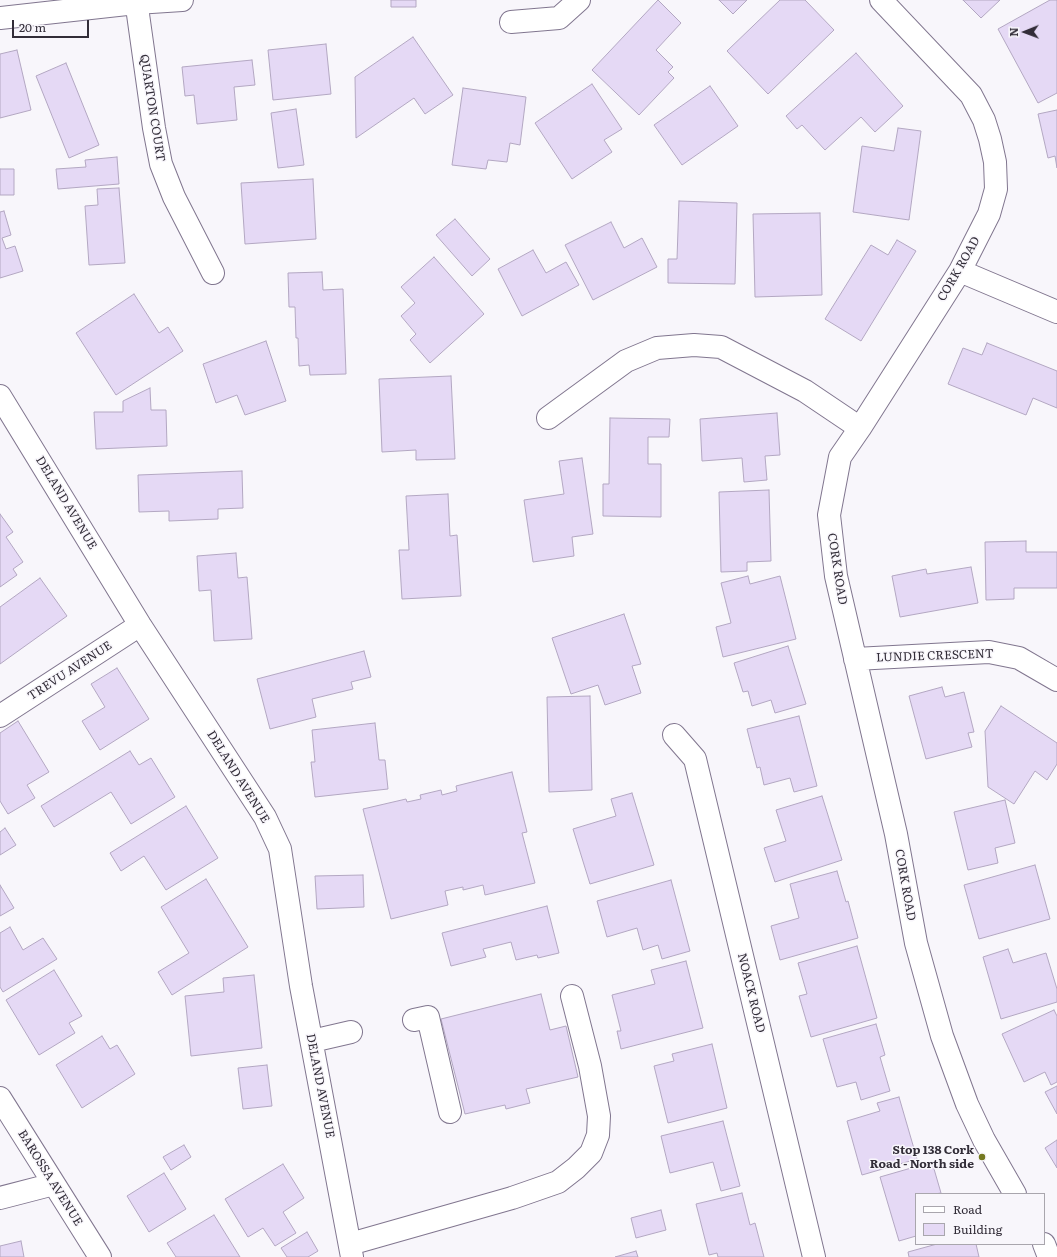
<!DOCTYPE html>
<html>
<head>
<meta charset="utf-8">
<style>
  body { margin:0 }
  #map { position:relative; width:1057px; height:1257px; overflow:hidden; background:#f8f6fb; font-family:Literata,serif }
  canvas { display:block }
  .legend { position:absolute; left:915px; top:1193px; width:130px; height:52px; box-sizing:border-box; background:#f8f6fb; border:1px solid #a9a6ad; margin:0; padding:5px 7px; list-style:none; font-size:12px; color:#322d38 }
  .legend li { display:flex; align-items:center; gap:8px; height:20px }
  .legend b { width:20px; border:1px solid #a9a6ad }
  .north { position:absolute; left:1005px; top:12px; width:40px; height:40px; -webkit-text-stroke:3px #f8f6fb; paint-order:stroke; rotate:269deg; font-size:11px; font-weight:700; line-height:16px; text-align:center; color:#322d38 }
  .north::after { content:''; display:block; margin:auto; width:14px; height:18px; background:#322d38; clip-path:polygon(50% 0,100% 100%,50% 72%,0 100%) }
  .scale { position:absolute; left:12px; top:20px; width:77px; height:18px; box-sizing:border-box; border:2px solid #322d38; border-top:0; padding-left:5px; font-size:12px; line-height:14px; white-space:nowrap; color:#322d38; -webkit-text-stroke:3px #f8f6fb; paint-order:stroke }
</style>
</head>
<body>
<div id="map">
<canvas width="1057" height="1257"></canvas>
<ul class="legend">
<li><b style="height:5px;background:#fff"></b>Road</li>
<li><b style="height:11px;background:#e5d9f5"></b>Building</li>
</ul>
<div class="north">N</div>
<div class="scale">20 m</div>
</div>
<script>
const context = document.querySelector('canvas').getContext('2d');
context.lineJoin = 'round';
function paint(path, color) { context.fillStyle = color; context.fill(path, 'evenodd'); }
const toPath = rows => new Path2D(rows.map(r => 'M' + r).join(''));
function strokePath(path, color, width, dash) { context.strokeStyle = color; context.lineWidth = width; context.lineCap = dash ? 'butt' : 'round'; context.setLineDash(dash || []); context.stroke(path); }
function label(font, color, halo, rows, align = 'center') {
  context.font = font + ' Literata,serif'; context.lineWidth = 3; context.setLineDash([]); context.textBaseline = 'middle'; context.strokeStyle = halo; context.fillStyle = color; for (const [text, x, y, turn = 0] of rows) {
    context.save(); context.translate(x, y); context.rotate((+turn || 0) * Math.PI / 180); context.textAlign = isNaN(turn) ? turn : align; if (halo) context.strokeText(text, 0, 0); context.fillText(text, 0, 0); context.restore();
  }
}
const building = toPath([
  [391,0,416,0,416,7,391,7,391,0],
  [658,0,681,23,656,50,673,67,668,72,674,78,639,115,592,70,658,0],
  [719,0,747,0,733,14,719,0],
  [780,0,805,0,834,30,768,94,727,51,780,0],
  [963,0,1000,0,981,18,963,0],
  [1050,0,1057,0,1057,93,1038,103,998,29,1050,0],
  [413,37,453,95,425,114,414,98,356,138,355,77,413,37],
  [326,44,331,94,273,100,268,50,326,44],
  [17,50,31,110,0,118,0,54,17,50],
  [856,53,903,106,875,132,861,117,825,150,802,125,797,129,786,116,856,53],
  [252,60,255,85,234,87,237,120,197,124,194,95,185,96,182,67,252,60],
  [66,63,99,145,69,158,36,76,66,63],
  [592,84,622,129,604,140,612,152,572,179,535,123,592,84],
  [710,86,738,126,682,165,654,125,710,86],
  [463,88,526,97,520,145,510,143,507,162,488,160,486,169,452,165,463,88],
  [296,109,304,165,278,168,271,113,296,109],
  [1057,110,1057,168,1055,156,1048,158,1038,114,1057,110],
  [898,128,921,131,909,220,853,212,862,146,894,151,898,128],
  [117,157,119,184,58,189,56,169,86,167,85,160,117,157],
  [0,169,14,169,14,195,0,195,0,169],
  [313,179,316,239,245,244,241,183,313,179],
  [119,188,125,263,89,265,85,206,98,205,97,189,119,188],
  [679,201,737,203,735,284,668,283,668,259,677,259,679,201],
  [4,211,11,235,2,238,6,249,15,246,23,271,0,278,0,212,4,211],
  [820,213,822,295,755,297,753,214,820,213],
  [455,219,490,259,472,276,436,235,455,219],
  [611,222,624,248,642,238,657,267,593,300,565,245,611,222],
  [897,240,916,251,861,341,825,319,871,245,888,255,897,240],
  [533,250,546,273,566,262,579,285,522,316,498,269,533,250],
  [434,257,484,314,430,363,410,340,416,334,401,316,415,303,401,287,434,257],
  [322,272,323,290,343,289,346,374,310,375,309,365,299,366,298,338,296,338,295,307,289,307,288,273,322,272],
  [134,294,159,333,168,327,183,351,116,395,76,333,134,294],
  [266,341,286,401,245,415,237,395,216,403,203,364,266,341],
  [987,343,1057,371,1057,408,1033,398,1026,415,948,384,963,348,982,355,987,343],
  [451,376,455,459,416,460,416,450,382,452,379,379,451,376],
  [150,388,151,410,166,410,167,446,96,449,94,412,123,412,123,401,150,388],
  [777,413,780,455,765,456,767,480,744,482,742,458,702,461,700,419,777,413],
  [610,418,670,419,669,437,648,437,648,464,661,464,661,517,603,516,603,484,609,484,610,418],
  [582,458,593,534,572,537,574,556,533,562,524,500,564,494,559,461,582,458],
  [242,471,243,508,218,509,218,519,169,521,169,511,139,512,138,475,242,471],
  [769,490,771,561,747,562,747,571,721,572,719,492,769,490],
  [448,494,450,536,457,535,461,596,402,599,399,550,409,550,406,496,448,494],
  [0,514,13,532,6,537,23,562,13,569,17,575,0,587,0,514],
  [1026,541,1026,552,1057,552,1057,588,1014,588,1014,599,986,600,985,542,1026,541],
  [236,553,238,578,247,577,252,639,214,641,211,590,199,591,197,556,236,553],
  [971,567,978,603,900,617,892,576,926,569,927,574,971,567],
  [748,576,750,584,780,576,796,639,723,657,716,627,731,623,721,583,748,576],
  [40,578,67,616,0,664,0,607,40,578],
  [624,614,641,664,632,666,641,693,605,705,598,685,571,694,552,638,624,614],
  [788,646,806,704,775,713,771,700,752,706,748,691,743,692,734,663,788,646],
  [364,651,371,677,351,682,353,689,312,699,316,717,270,729,257,679,364,651],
  [117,668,149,719,100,750,82,721,105,707,91,684,117,668],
  [942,687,945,697,964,692,974,732,968,733,972,747,926,759,909,696,942,687],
  [590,696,592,790,549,792,547,697,590,696],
  [1001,706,1057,743,1057,764,1047,780,1035,771,1014,804,988,787,985,731,1001,706],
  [799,716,817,786,794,792,790,778,764,785,760,767,757,768,747,729,799,716],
  [18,721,49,772,27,785,35,798,8,814,0,801,0,733,18,721],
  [375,723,379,760,385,760,388,789,315,797,311,762,315,762,312,730,375,723],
  [130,751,139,765,151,758,175,797,131,824,111,792,54,827,41,806,130,751],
  [512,772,527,832,522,833,535,883,485,895,483,885,463,890,463,887,445,891,448,905,391,919,363,809,406,799,407,802,421,799,420,795,441,790,442,795,457,791,456,786,512,772],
  [632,793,654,865,590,884,573,829,616,816,611,799,632,793],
  [822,796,842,860,775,882,764,848,786,841,776,810,822,796],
  [1005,800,1015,843,995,848,998,863,968,870,954,812,1005,800],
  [186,806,218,858,166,890,144,856,121,871,110,853,186,806],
  [5,828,16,845,0,855,0,832,5,828],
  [1035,865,1050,919,979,939,964,885,1035,865],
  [837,871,846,902,848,901,858,938,780,960,771,926,799,918,790,884,837,871],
  [363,875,364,907,317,909,315,876,363,875],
  [206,879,248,947,172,995,158,972,189,953,161,907,206,879],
  [671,880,690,951,662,959,658,945,643,950,637,928,607,937,597,901,671,880],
  [0,885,14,908,0,916,0,885],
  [547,906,559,953,538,958,537,955,516,960,511,942,483,949,486,957,451,966,442,933,547,906],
  [10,927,23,950,43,938,57,959,3,992,0,987,0,933,10,927],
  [857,946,877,1018,811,1037,799,996,807,994,798,963,857,946],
  [1008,949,1013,963,1046,953,1057,989,1057,1002,1001,1019,983,957,1008,949],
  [686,961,703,1028,621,1049,617,1031,621,1031,612,995,655,984,651,970,686,961],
  [54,970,82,1016,69,1023,75,1033,39,1055,6,1000,54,970],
  [254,975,262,1048,191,1056,185,996,224,992,223,978,254,975],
  [541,994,550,1030,566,1026,578,1077,526,1089,530,1103,506,1109,505,1105,465,1114,441,1019,541,994],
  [1054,1010,1057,1016,1057,1082,1051,1085,1045,1072,1024,1082,1002,1034,1054,1010],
  [876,1024,885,1055,880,1057,890,1091,861,1100,856,1082,837,1087,823,1039,876,1024],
  [102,1036,110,1049,117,1045,135,1074,82,1108,56,1065,102,1036],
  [712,1044,727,1108,668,1123,654,1066,674,1061,672,1054,712,1044],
  [267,1065,272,1106,243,1109,238,1068,267,1065],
  [1057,1086,1057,1114,1045,1092,1057,1086],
  [899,1097,917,1159,862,1175,847,1121,880,1111,877,1103,899,1097],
  [723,1121,740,1186,721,1191,713,1162,670,1173,661,1136,723,1121],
  [1057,1140,1057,1168,1045,1148,1057,1140],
  [184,1145,191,1157,171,1170,163,1157,184,1145],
  [932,1162,941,1193,935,1194,916,1194,916,1236,899,1241,880,1177,932,1162],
  [283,1164,304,1198,283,1212,296,1233,275,1246,263,1228,248,1237,225,1199,283,1164],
  [164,1173,186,1209,149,1232,127,1196,164,1173],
  [742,1193,750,1225,755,1223,764,1257,718,1257,717,1253,709,1255,696,1204,742,1193],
  [661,1210,666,1230,636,1238,631,1218,661,1210],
  [214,1215,240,1257,176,1257,167,1243,214,1215],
  [307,1232,318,1251,308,1257,287,1257,281,1248,307,1232],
  [21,1241,24,1257,0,1257,0,1246,21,1241],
  [937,1244,976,1244,979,1257,909,1257,908,1252,937,1244],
  [636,1251,638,1257,615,1257,636,1251]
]);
paint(building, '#e5d9f5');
strokePath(building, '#b3a7c2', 1);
const minor = toPath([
  [136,0,154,128,161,164,174,197,213,273],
  [881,0,971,95,984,120,990,139,995,162,996,189,989,214,960,271,860,428,840,457,829,515,836,576,896,834,916,943,942,1036,967,1104,984,1140,1015,1194],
  [0,18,136,3,182,0],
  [511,22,559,18,579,0],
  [960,271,1057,312],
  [0,396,140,625,265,817,280,849,301,986,352,1257],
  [548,418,626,361,657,348,694,345,721,347,805,391,860,428],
  [855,659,989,652,1019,658,1057,680],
  [0,716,140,625],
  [674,735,695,759,814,1257],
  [414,1020,428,1017,450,1112],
  [312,1041,351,1032],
  [0,1098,100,1257],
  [0,1198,54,1184],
  [350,1244,512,1198,558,1182,576,1168,591,1153,598,1135,599,1116,590,1066,572,996],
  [1044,1244,1049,1257]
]);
strokePath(minor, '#81768f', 24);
strokePath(minor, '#fff', 22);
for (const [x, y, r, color] of [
  [982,1157,4,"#757921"]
]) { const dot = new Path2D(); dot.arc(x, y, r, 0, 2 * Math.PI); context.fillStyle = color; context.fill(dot); strokePath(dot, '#f8f6fb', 1.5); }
label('12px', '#322d38', '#f8f6fb', [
  ["QUARTON COURT",152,108,81],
  ["CORK ROAD",959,269,-60],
  ["DELAND AVENUE",66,503,59],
  ["CORK ROAD",837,569,81],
  ["LUNDIE CRESCENT",935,656,-2],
  ["TREVU AVENUE",70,671,-33],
  ["DELAND AVENUE",238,777,58],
  ["CORK ROAD",905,885,80],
  ["NOACK ROAD",751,993,76],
  ["DELAND AVENUE",320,1086,79],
  ["BAROSSA AVENUE",50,1178,58]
]);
label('bold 12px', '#322d38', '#f8f6fb', [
  ["Stop 138 Cork",974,1150],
  ["Road - North side",974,1164]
], 'right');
</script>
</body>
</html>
